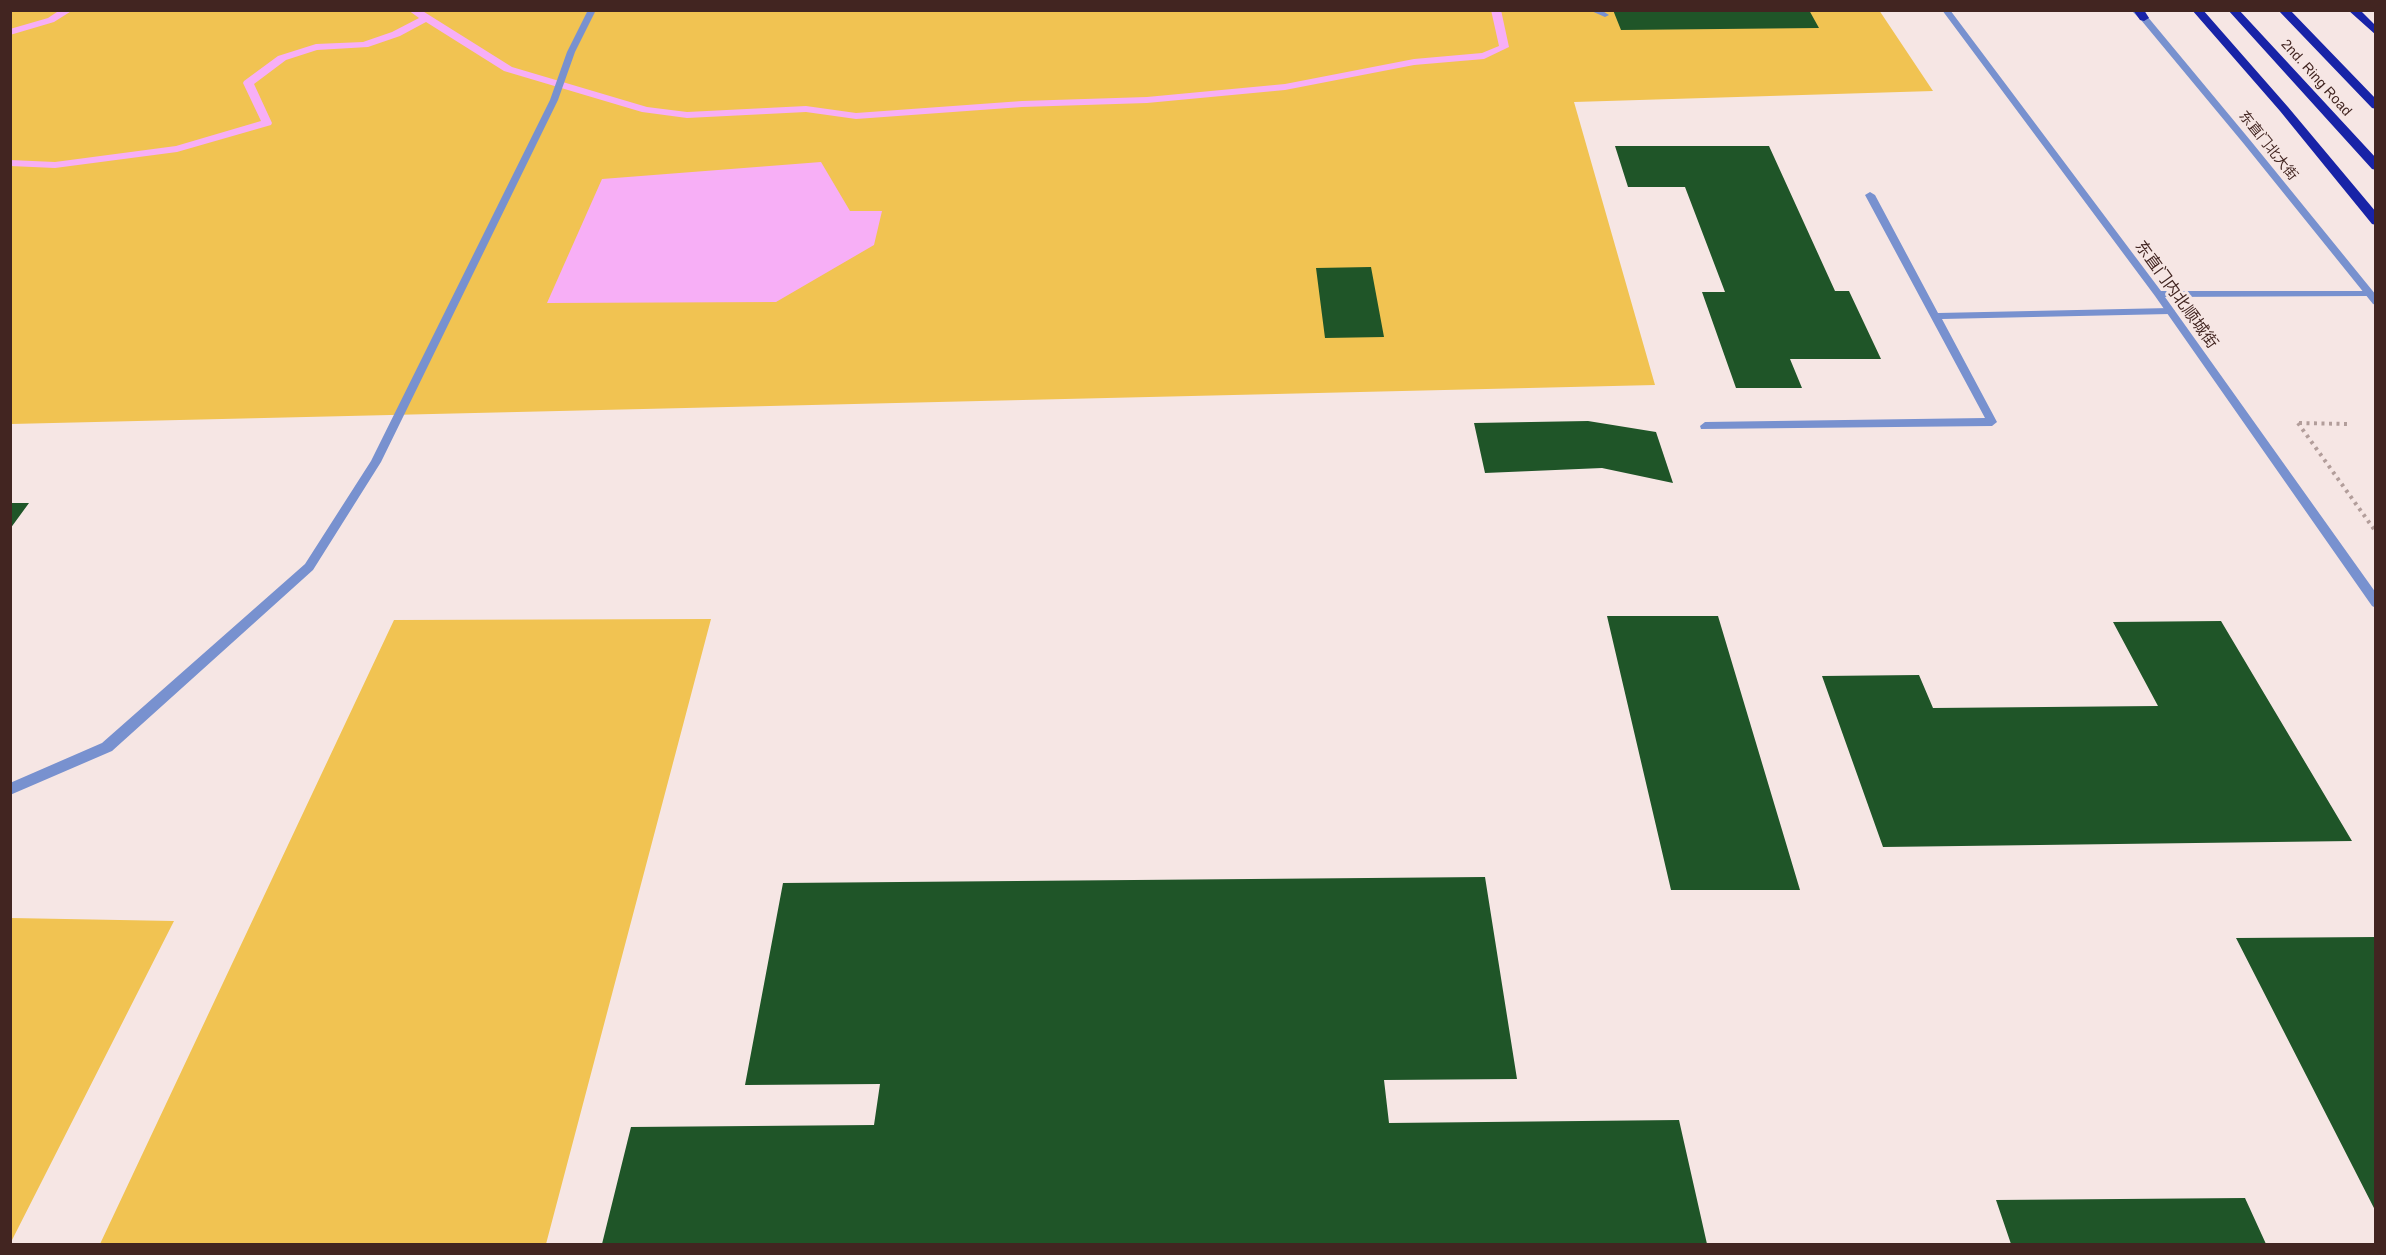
<!DOCTYPE html>
<html>
<head>
<meta charset="utf-8">
<style>
  body { margin:0 }
  #map { position:relative; width:2386px; height:1255px; overflow:hidden; background:#f6e6e4; font-family:Helvetica,sans-serif }
  canvas { display:block }
  .frame { position:absolute; inset:0; border:12px solid #422521; pointer-events:none }
</style>
</head>
<body>
<div id="map">
<canvas width="2386" height="1255"></canvas>
<div class="frame"></div>
</div>
<script>
const context = document.querySelector('canvas').getContext('2d');
context.lineJoin = 'round';
function paint(path, color) { context.fillStyle = color; context.fill(path, 'evenodd'); }
const toPath = rows => new Path2D(rows.map(r => 'M' + r).join(''));
function strokePath(path, color, width, dash) { context.strokeStyle = color; context.lineWidth = width; context.lineCap = dash ? 'butt' : 'round'; context.setLineDash(dash || []); context.stroke(path); }
function label(font, color, halo, rows, align = 'center') {
  context.font = font + ' Helvetica,"Noto Sans SC",sans-serif'; context.lineWidth = 6; context.setLineDash([]); context.textBaseline = 'middle'; context.strokeStyle = halo; context.fillStyle = color; for (const [text, x, y, turn = 0] of rows) {
    context.save(); context.translate(x, y); context.rotate((+turn || 0) * Math.PI / 180); context.textAlign = isNaN(turn) ? turn : align; if (halo) context.strokeText(text, 0, 0); context.fillText(text, 0, 0); context.restore();
  }
}
paint(toPath([
  [1879,10,1933,91,1574,102,1655,385,11,424,10,11],
  [711,619,546,1244,100,1244,394,620],
  [11,918,174,921,11,1242,10,918]
]), '#f1c352');
paint(toPath([
  [821,162,850,211,882,211,874,245,776,302,547,303,602,179]
]), '#f7aff6');
paint(toPath([
  [60,10,73,10,54,22,10,35,10,29,48,18,60,10],
  [408,10,421,10,512,67,647,107,687,112,806,106,856,113,1022,101,1147,97,1285,84,1414,59,1482,53,1499,46,1491,10,1501,10,1509,47,1484,59,1414,65,1285,90,1147,103,1022,107,856,119,806,112,687,118,642,112,504,71,426,22,400,36,368,47,317,50,286,60,254,84,272,123,271,125,177,152,55,168,10,166,10,160,55,162,176,146,261,121,243,83,244,81,278,56,316,44,363,42,392,32,419,18,408,10]
]), '#f7aff6');
paint(toPath([
  [1613,10,1809,10,1819,28,1621,30],
  [1615,146,1769,146,1835,291,1849,291,1881,359,1790,359,1802,388,1736,388,1702,292,1725,292,1685,187,1628,187],
  [1371,267,1384,337,1325,338,1316,268],
  [1588,421,1656,432,1673,483,1602,468,1485,473,1474,423],
  [10,503,29,503,10,529],
  [1607,616,1718,616,1800,890,1671,890],
  [2221,621,2352,841,1883,847,1822,676,1919,675,1933,708,2158,706,2113,622],
  [1485,877,1517,1079,1384,1080,1389,1123,1679,1120,1707,1244,602,1244,631,1127,874,1125,880,1084,745,1085,783,883],
  [2376,937,2376,1212,2236,938],
  [2245,1198,2266,1244,2011,1244,1996,1200]
]), '#1f5528');
strokePath(toPath([
  [2298,423,2376,532],
  [2299,423,2347,424]
]), '#b29d9a', 4, [3, 4.5]);
paint(toPath([
  [588,10,596,10,575,52,558,100,381,462,313,570,112,751,10,795,10,783,102,743,305,564,371,461,550,100,567,52,588,10],
  [1589,10,1601,10,1609,15,1605,17,1589,10],
  [1870,192,1875,195,1938,313,2170,308,2175,311,2170,314,1942,319,1997,422,1992,426,1701,429,1700,426,1705,422,1985,418,1865,195,1870,192]
]), '#7891cf');
paint(toPath([
  [1942,10,1950,10,2161,291,2371,291,2371,295,2368,296,2165,297,2376,593,2376,608,2372,606,2155,296,1942,10]
]), '#7891cf');
paint(toPath([
  [2131,10,2140,10,2147,16,2250,140,2376,295,2376,305,2373,304,2244,144,2141,20,2131,10]
]), '#7891cf');
paint(toPath([
  [2133,10,2144,10,2149,18,2144,21,2140,20,2133,10],
  [2192,10,2203,10,2288,107,2376,212,2376,225,2372,224,2280,111,2192,10],
  [2228,10,2239,10,2376,158,2376,170,2372,169,2228,10],
  [2278,10,2290,10,2376,99,2376,109,2372,108,2278,10],
  [2348,10,2360,10,2376,26,2376,35,2348,10]
]), '#1823a7');
label('14px', '#422521', '#f6e6e4', [
  ["2nd. Ring Road",2316,78,48],
  ["东直门北大街",2268,146,51]
]);
label('16px', '#422521', '#f6e6e4', [
  ["东直门内北顺城街",2176,295,54]
]);
</script>
</body>
</html>
